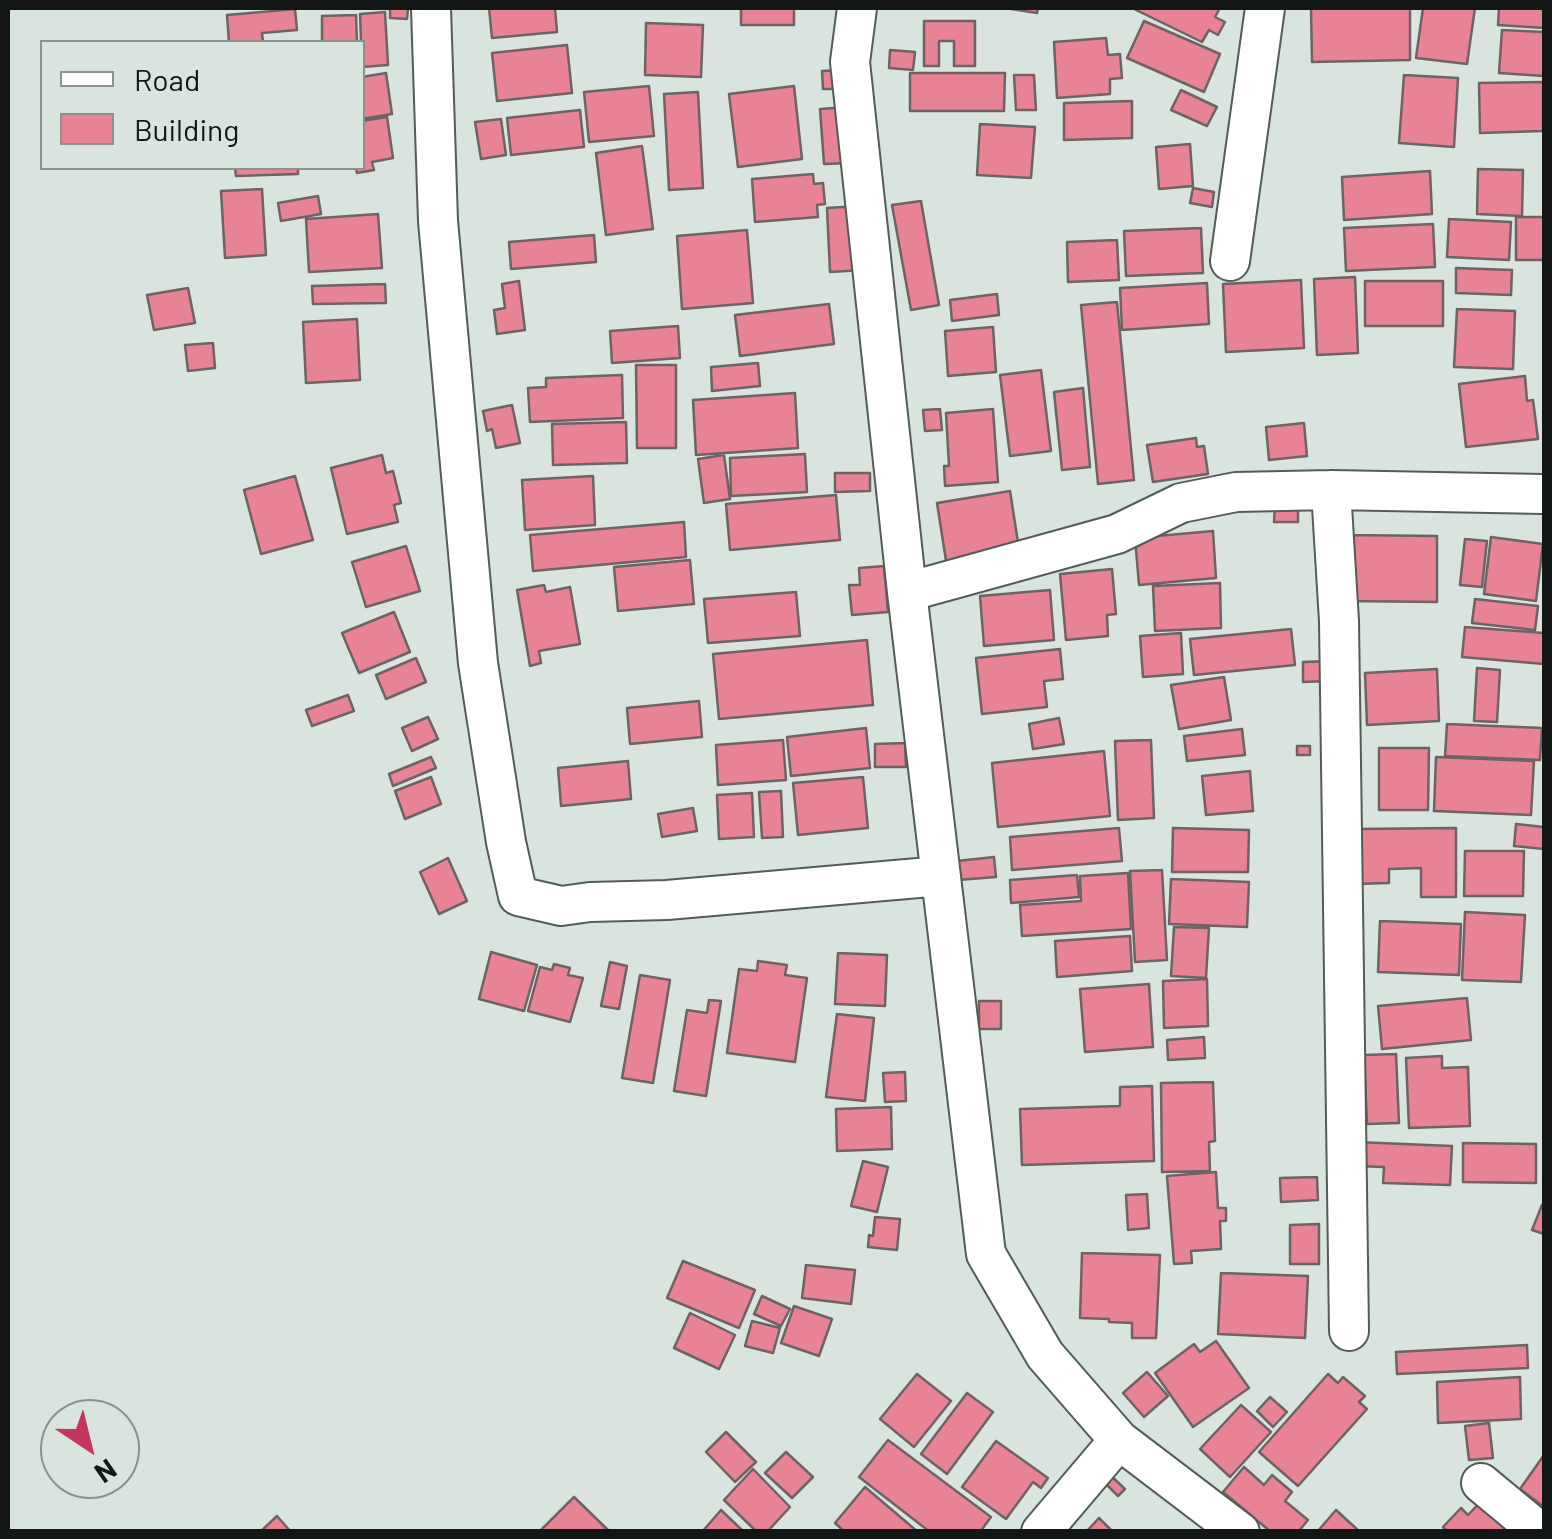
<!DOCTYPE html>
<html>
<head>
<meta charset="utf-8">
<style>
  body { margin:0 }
  #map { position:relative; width:1552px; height:1539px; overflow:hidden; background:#dae4df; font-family:Barlow,sans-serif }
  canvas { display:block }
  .frame { position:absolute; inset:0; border:10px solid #121614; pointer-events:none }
  .legend { position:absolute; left:40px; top:40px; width:325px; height:130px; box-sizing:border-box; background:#dae4df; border:2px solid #8a928e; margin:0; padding:12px 18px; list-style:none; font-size:30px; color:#121614 }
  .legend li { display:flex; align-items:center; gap:20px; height:50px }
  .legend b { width:50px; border:2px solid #8a928e }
  .north { position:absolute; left:40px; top:1399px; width:100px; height:100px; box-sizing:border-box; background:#dae4df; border:2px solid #8a928e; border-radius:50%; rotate:145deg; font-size:28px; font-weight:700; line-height:40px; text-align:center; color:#121614 }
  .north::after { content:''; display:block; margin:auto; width:35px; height:45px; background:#c5365e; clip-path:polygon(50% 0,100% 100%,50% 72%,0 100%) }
</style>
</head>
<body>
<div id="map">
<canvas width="1552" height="1539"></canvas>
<div class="frame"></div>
<ul class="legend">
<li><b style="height:12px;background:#fff"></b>Road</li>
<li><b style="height:28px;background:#e88295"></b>Building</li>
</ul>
<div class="north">N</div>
</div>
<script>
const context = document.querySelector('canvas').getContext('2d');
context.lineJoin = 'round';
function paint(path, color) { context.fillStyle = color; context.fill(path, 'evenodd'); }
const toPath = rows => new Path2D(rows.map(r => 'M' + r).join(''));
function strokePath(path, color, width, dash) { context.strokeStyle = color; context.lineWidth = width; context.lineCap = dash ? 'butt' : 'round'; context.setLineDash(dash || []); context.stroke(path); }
const building = toPath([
  [390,8,408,8,407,19,390,18,390,8],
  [489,8,555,8,557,32,492,38,489,8],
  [741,8,794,8,794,25,741,25,741,8],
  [1005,8,1038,8,1037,13,1005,8],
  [1132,8,1220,8,1215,17,1225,22,1218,35,1209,30,1202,42,1132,8],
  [1311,8,1410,8,1410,60,1312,62,1311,8],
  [1423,8,1475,8,1467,64,1416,58,1423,8],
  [1499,8,1544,8,1544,28,1498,25,1499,8],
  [295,9,297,30,262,33,263,42,229,42,227,15,295,9],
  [385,12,388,65,362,67,360,14,385,12],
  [356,15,357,42,322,42,322,16,356,15],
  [924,21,975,21,975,66,954,66,954,41,939,41,939,66,924,66,924,21],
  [1144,21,1220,54,1204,92,1127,58,1144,21],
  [646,23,703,25,701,77,645,75,646,23],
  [1502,30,1544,32,1544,76,1499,73,1502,30],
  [1106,38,1108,55,1120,54,1122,78,1110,79,1110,94,1057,98,1054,42,1106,38],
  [567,45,572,93,497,101,492,53,567,45],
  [890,50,915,52,913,70,889,68,890,50],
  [842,70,842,89,823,89,822,71,842,70],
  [386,73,392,114,362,119,362,77,386,73],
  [910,73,1005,73,1004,111,910,111,910,73],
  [1014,75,1034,75,1036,110,1016,110,1014,75],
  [1404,75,1458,78,1454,147,1399,143,1404,75],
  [1543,82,1543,131,1480,133,1479,83,1543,82],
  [649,86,654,136,589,142,584,92,649,86],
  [794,86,802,159,738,167,729,94,794,86],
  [1181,90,1217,107,1207,126,1171,110,1181,90],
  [698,92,703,188,669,190,664,94,698,92],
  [1132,101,1132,138,1064,140,1064,103,1132,101],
  [847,107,851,163,824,164,820,109,847,107],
  [580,110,584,147,511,155,507,118,580,110],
  [387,117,393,158,372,162,374,170,357,173,356,168,362,168,362,121,387,117],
  [501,119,506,155,481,159,475,122,501,119],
  [980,124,1035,127,1031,178,977,175,980,124],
  [1190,144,1193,186,1159,189,1156,147,1190,144],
  [642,146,653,229,606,235,596,153,642,146],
  [235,168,298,168,298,174,236,176,235,168],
  [1478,169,1523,170,1522,216,1477,214,1478,169],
  [1430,171,1432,214,1344,220,1342,177,1430,171],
  [813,174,814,184,823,183,825,204,817,205,818,217,755,222,752,179,813,174],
  [1193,188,1214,192,1212,207,1190,203,1193,188],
  [262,189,266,255,225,258,221,191,262,189],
  [318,196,321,214,281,221,278,203,318,196],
  [921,201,939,305,911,310,892,205,921,201],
  [860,206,863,270,830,272,827,208,860,206],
  [378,214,382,268,309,272,306,219,378,214],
  [1516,217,1544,217,1544,260,1516,260,1516,217],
  [1449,219,1511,222,1509,260,1447,257,1449,219],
  [1433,224,1435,267,1346,271,1344,228,1433,224],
  [1201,228,1203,273,1126,276,1124,231,1201,228],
  [747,230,753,303,682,309,677,236,747,230],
  [594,235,596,262,511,269,509,242,594,235],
  [1117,240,1119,280,1068,282,1067,242,1117,240],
  [1456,268,1512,270,1511,295,1456,293,1456,268],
  [1355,277,1358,353,1317,355,1314,279,1355,277],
  [1301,280,1304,348,1226,352,1223,284,1301,280],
  [519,281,525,330,497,334,494,310,505,308,502,284,519,281],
  [1365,281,1443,281,1443,326,1365,326,1365,281],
  [1207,283,1209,324,1122,330,1120,288,1207,283],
  [385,284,386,303,313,304,312,286,385,284],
  [188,288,195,323,154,330,147,295,188,288],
  [997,294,999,315,952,321,950,300,997,294],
  [1117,302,1134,480,1098,484,1081,305,1117,302],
  [829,304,834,344,740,356,735,315,829,304],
  [1457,309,1515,311,1513,369,1454,367,1457,309],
  [357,319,360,380,306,383,303,322,357,319],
  [678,326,680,358,612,363,610,331,678,326],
  [993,327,996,372,948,376,945,331,993,327],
  [213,343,215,368,188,371,185,345,213,343],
  [758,363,760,386,712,391,711,367,758,363],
  [636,365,676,365,676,448,637,448,636,365],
  [1041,370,1051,451,1010,456,1000,375,1041,370],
  [622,375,623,418,530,422,528,388,546,387,546,378,622,375],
  [1525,376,1527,401,1533,400,1538,439,1466,447,1459,384,1525,376],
  [1083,388,1090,467,1062,470,1054,392,1083,388],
  [795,393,798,448,696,455,693,400,795,393],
  [512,405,520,443,496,448,492,429,487,431,483,411,512,405],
  [940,409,942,430,925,431,923,410,940,409],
  [993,409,998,482,945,486,944,466,949,466,946,413,993,409],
  [626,422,627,463,553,465,552,424,626,422],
  [1304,423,1307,456,1269,460,1266,427,1304,423],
  [1196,438,1197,447,1204,446,1208,474,1153,482,1147,445,1196,438],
  [805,454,807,492,731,496,730,458,805,454],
  [382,455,386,473,393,471,401,503,394,505,398,522,347,534,331,468,382,455],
  [724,455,730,499,704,503,698,459,724,455],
  [835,473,870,473,870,491,835,492,835,473],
  [295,476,313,540,261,554,244,490,295,476],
  [593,476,595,525,525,530,522,480,593,476],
  [1010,491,1020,555,947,567,937,503,1010,491],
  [836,495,840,540,730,550,726,504,836,495],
  [1275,502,1298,503,1298,522,1274,522,1275,502],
  [684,522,686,557,533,571,530,535,684,522],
  [1213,531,1216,578,1139,585,1135,538,1213,531],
  [1344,535,1437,536,1437,602,1343,601,1344,535],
  [1491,537,1543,544,1536,601,1484,594,1491,537],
  [1465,539,1487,541,1482,587,1460,585,1465,539],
  [406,546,420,591,366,607,352,562,406,546],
  [690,560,694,604,618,611,614,567,690,560],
  [884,566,888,612,852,615,849,585,860,585,859,568,884,566],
  [1112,569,1116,614,1107,615,1108,636,1066,640,1060,574,1112,569],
  [1220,583,1221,628,1155,631,1153,586,1220,583],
  [544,585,546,592,570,587,580,644,539,651,541,663,530,666,517,590,544,585],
  [1050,590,1054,640,984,646,980,596,1050,590],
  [796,592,800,636,708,643,704,599,796,592],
  [1475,599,1538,606,1535,630,1472,623,1475,599],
  [394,612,410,652,359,673,342,633,394,612],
  [1465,627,1544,633,1544,664,1462,657,1465,627],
  [1291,629,1295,665,1194,675,1190,639,1291,629],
  [1181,633,1183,674,1143,677,1140,636,1181,633],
  [867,640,873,705,719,719,713,654,867,640],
  [1060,649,1063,679,1044,681,1047,707,982,714,976,658,1060,649],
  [416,658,426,682,386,699,376,675,416,658],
  [1330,661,1330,681,1303,682,1303,662,1330,661],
  [1477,668,1500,670,1497,722,1474,721,1477,668],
  [1437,669,1439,721,1367,725,1365,673,1437,669],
  [1224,677,1231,720,1179,729,1171,685,1224,677],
  [348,695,354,711,312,726,306,710,348,695],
  [699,701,702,737,630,744,627,708,699,701],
  [428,717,438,739,412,751,402,728,428,717],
  [1059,718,1064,744,1033,749,1029,724,1059,718],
  [1447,724,1542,728,1540,760,1445,756,1447,724],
  [866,728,870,768,791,776,787,737,866,728],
  [1242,729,1245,755,1187,761,1184,736,1242,729],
  [783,740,786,780,718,785,716,745,783,740],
  [1151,740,1154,818,1118,820,1115,741,1151,740],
  [905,743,906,767,875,767,875,744,905,743],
  [1297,746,1310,746,1310,755,1297,755,1297,746],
  [1379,748,1429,748,1428,810,1379,810,1379,748],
  [1104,751,1110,816,998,827,992,763,1104,751],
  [431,757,436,768,393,786,389,774,431,757],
  [1436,757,1534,761,1531,815,1434,811,1436,757],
  [628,761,631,799,561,806,558,768,628,761],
  [1250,771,1253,811,1206,815,1202,776,1250,771],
  [431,777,441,804,405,819,395,791,431,777],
  [863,777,868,828,798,835,793,783,863,777],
  [781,791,783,837,762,838,759,792,781,791],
  [752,793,754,837,719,839,717,795,752,793],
  [693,808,697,831,662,837,658,814,693,808],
  [1516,824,1544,827,1544,849,1514,846,1516,824],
  [1119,828,1122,861,1012,870,1010,837,1119,828],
  [1173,828,1249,830,1248,872,1172,872,1173,828],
  [1456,828,1456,897,1421,897,1421,868,1389,869,1389,883,1355,884,1355,829,1456,828],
  [1465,851,1524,851,1523,896,1464,896,1465,851],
  [994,857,996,877,958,880,957,861,994,857],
  [448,858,467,901,439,914,420,872,448,858],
  [1162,870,1167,960,1135,962,1130,871,1162,870],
  [1128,873,1131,929,1022,936,1020,905,1081,901,1080,876,1128,873],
  [1077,875,1079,897,1011,903,1010,880,1077,875],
  [1171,879,1249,882,1247,927,1169,924,1171,879],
  [1465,912,1525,915,1521,982,1462,980,1465,912],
  [1380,921,1461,924,1459,975,1378,972,1380,921],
  [1174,927,1209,928,1206,978,1171,976,1174,927],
  [1130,936,1132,971,1057,977,1055,941,1130,936],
  [491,952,537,965,524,1011,479,999,491,952],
  [838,953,887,955,885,1006,835,1004,838,953],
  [758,961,787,965,785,975,807,978,795,1062,727,1053,739,969,757,971,758,961],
  [610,962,627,966,619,1009,601,1006,610,962],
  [554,964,570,968,568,975,583,978,570,1022,528,1011,540,967,552,970,554,964],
  [640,975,670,980,653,1083,622,1078,640,975],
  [1207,979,1208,1026,1164,1028,1163,981,1207,979],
  [1149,984,1153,1047,1085,1052,1080,989,1149,984],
  [1467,998,1471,1040,1382,1049,1378,1006,1467,998],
  [709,1000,721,1001,706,1096,674,1091,687,1010,707,1013,709,1000],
  [979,1001,1001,1001,1001,1029,979,1029,979,1001],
  [837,1014,874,1018,865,1101,826,1097,837,1014],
  [1204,1037,1205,1058,1168,1060,1167,1040,1204,1037],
  [1396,1054,1399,1123,1367,1124,1364,1055,1396,1054],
  [1442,1056,1442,1068,1468,1067,1470,1126,1409,1128,1406,1058,1442,1056],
  [905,1072,906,1101,885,1102,883,1073,905,1072],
  [1213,1082,1215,1141,1209,1142,1210,1171,1162,1172,1161,1083,1213,1082],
  [1152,1086,1154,1161,1022,1165,1020,1109,1120,1106,1120,1087,1152,1086],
  [891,1107,892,1149,837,1151,836,1109,891,1107],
  [1356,1142,1452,1146,1450,1185,1383,1183,1384,1167,1355,1166,1356,1142],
  [1463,1143,1536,1144,1536,1183,1463,1182,1463,1143],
  [863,1161,888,1167,877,1212,851,1206,863,1161],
  [1216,1172,1218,1208,1226,1208,1226,1221,1220,1221,1221,1249,1191,1251,1192,1263,1174,1264,1167,1176,1216,1172],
  [1317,1177,1318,1200,1281,1202,1280,1178,1317,1177],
  [1147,1194,1149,1228,1128,1230,1126,1195,1147,1194],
  [1542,1205,1544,1206,1544,1234,1532,1230,1542,1205],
  [875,1217,900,1219,897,1250,868,1247,869,1235,873,1236,875,1217],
  [1319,1224,1319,1264,1290,1264,1290,1225,1319,1224],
  [1082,1253,1160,1255,1156,1338,1132,1338,1132,1323,1109,1322,1109,1319,1080,1318,1082,1253],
  [683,1261,755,1290,739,1328,667,1298,683,1261],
  [806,1265,855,1270,851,1304,802,1298,806,1265],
  [1221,1273,1308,1276,1305,1338,1218,1334,1221,1273],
  [762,1296,790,1309,781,1326,754,1314,762,1296],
  [794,1306,832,1319,819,1356,781,1343,794,1306],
  [690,1313,735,1335,719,1369,674,1348,690,1313],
  [752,1321,780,1328,773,1353,745,1346,752,1321],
  [1216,1341,1249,1388,1193,1427,1155,1373,1194,1344,1200,1352,1216,1341],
  [1527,1345,1528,1368,1397,1374,1396,1352,1527,1345],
  [1147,1372,1168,1396,1144,1417,1123,1393,1147,1372],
  [917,1374,951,1401,914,1447,880,1419,917,1374],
  [1328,1374,1338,1383,1343,1377,1365,1396,1359,1402,1367,1409,1298,1486,1259,1452,1328,1374],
  [1520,1377,1521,1419,1438,1423,1437,1382,1520,1377],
  [967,1393,993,1412,947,1474,921,1454,967,1393],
  [1270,1397,1287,1412,1273,1427,1257,1411,1270,1397],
  [1241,1405,1271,1432,1230,1477,1200,1449,1241,1405],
  [1489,1423,1493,1458,1469,1460,1465,1426,1489,1423],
  [726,1432,756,1462,735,1482,706,1452,726,1432],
  [888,1440,991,1517,980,1532,930,1532,859,1477,888,1440],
  [996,1441,1048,1478,1041,1488,1033,1482,1006,1519,962,1487,996,1441],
  [786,1452,813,1477,792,1498,765,1473,786,1452],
  [1544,1455,1544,1507,1520,1489,1544,1455],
  [1244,1467,1264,1485,1272,1475,1292,1492,1285,1501,1308,1520,1298,1532,1271,1532,1223,1492,1244,1467],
  [753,1469,790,1507,767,1532,757,1532,724,1500,753,1469],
  [1108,1473,1125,1489,1118,1496,1102,1480,1108,1473],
  [865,1487,918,1532,845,1532,835,1523,865,1487],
  [1488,1494,1527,1532,1448,1532,1443,1527,1461,1508,1468,1515,1488,1494],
  [574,1497,610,1532,541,1530,574,1497],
  [721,1510,744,1532,702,1532,721,1510],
  [1336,1510,1360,1532,1317,1532,1336,1510],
  [277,1516,291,1532,260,1532,277,1516],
  [1099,1518,1113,1532,1086,1532,1099,1518]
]);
paint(building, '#e88295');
strokePath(building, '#6d6364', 2.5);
const street = toPath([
  [431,8,438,221,478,663,506,842,518,896,561,906,590,902,667,900,941,876],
  [857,8,850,62,907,592,986,1254,1045,1355,1119,1440,1240,1532],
  [1230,261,1265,8],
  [1331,490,1339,621,1349,1331],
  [907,592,1117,534,1181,503,1236,492,1331,490,1544,494],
  [1481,1483,1540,1532],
  [1041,1532,1119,1440]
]);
strokePath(street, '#535c58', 42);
strokePath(street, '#fff', 38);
</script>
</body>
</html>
